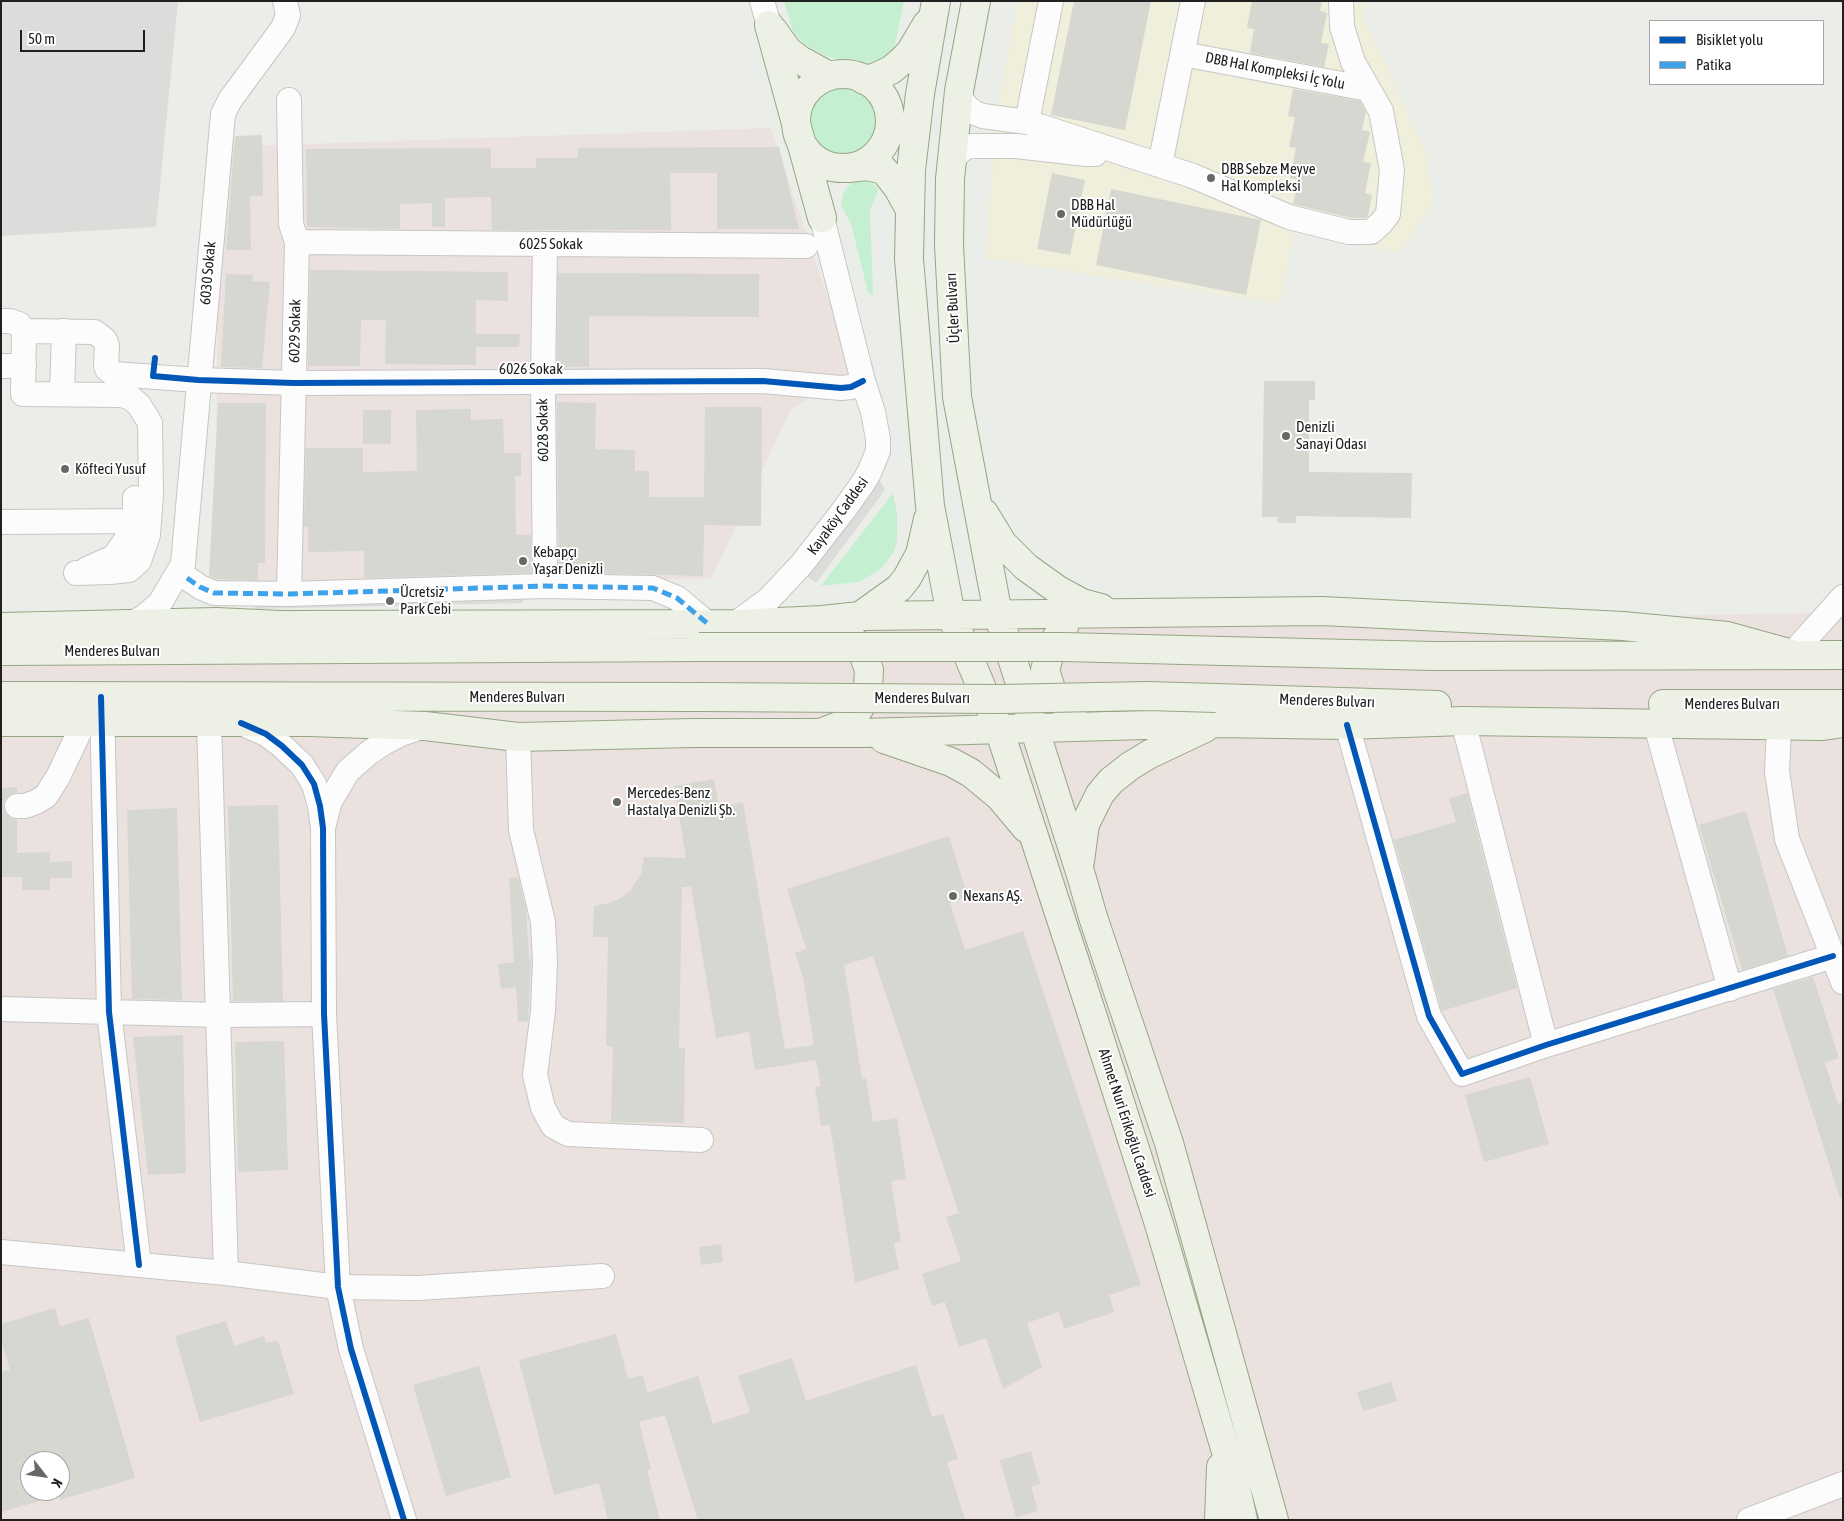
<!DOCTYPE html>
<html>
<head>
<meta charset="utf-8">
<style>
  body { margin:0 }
  #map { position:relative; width:1844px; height:1521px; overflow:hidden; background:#ebeee8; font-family:"Asap Condensed",sans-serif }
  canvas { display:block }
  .frame { position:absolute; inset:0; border:2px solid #202020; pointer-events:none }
  .legend { position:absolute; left:1649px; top:20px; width:175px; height:65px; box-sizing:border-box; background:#fff; border:1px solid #a6a6a6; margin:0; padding:6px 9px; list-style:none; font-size:15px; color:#202020 }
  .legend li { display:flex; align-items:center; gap:10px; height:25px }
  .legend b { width:25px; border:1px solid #a6a6a6 }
  .north { position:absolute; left:20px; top:1451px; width:50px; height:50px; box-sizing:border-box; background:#fff; border:1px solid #a6a6a6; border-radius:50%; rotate:120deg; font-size:14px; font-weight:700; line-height:20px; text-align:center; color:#202020 }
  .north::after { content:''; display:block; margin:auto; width:18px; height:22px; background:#676866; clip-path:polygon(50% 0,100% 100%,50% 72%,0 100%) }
  .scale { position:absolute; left:20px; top:30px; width:125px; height:22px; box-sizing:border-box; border:2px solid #202020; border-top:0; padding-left:6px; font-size:15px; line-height:18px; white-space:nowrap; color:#202020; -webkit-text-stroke:4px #fff; paint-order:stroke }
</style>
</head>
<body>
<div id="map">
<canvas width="1844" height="1521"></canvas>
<div class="frame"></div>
<ul class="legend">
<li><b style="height:6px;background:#0057b8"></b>Bisiklet yolu</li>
<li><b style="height:6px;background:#3da2ea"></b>Patika</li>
</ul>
<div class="north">K</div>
<div class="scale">50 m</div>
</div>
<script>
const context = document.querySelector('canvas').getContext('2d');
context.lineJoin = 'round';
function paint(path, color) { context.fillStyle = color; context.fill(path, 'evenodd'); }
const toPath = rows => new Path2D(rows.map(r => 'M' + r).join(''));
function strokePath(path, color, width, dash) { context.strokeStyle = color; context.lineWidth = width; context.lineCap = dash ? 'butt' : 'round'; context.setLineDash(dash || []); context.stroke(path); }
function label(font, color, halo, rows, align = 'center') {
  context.font = font + ' "Asap Condensed",sans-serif'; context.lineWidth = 4; context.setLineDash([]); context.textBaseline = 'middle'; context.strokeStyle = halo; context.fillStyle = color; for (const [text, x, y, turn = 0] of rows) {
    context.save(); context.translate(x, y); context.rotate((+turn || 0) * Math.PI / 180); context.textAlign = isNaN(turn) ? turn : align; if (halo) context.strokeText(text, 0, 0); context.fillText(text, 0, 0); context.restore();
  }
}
paint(toPath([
  [1,1,178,1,156,227,1,236],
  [877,476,885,490,816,583,804,574],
  [527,592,522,603,254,609,257,599]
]), '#dcddda');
paint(toPath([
  [1018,1,1366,1,1363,16,1426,152,1434,203,1399,253,1293,233,1282,296,1277,304,985,258,997,111]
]), '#f0efdc');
paint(toPath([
  [771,128,853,373,791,409,711,579,215,583,219,147],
  [1843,612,1843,1520,1,1520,1,642,1473,620],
  [30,1461,60,1461,60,1491,30,1491]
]), '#ebe1df');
paint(toPath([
  [784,1,904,1,895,45,892,53,874,62,863,63,828,57,804,44,793,32],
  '808 122a35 35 0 1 1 70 0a35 35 0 1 1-70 0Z',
  [856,180,868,180,877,187,878,192,870,210,873,294,871,295,868,292,851,224,841,205,843,194,847,187],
  [893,493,897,514,897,542,893,553,885,564,878,571,858,582,821,586]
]), '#c5efd1');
paint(toPath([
  [1074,1,1151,1,1125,130,1051,115],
  [1252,1,1322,1,1320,11,1327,13,1321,43,1329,44,1324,67,1250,53,1254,29,1247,28],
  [1293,89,1360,101,1366,112,1362,130,1370,132,1363,162,1371,163,1365,193,1372,195,1368,216,1366,218,1351,218,1293,204,1298,180,1290,178,1296,148,1289,147,1295,117,1288,116],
  [262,135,263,196,250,196,251,250,226,250,235,136],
  [779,147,799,229,717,229,717,173,670,173,671,230,492,230,491,197,445,198,445,227,432,227,432,203,400,204,400,229,307,227,306,149,491,148,491,168,536,168,536,158,578,158,578,148],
  [1052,173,1085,180,1070,255,1037,249],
  [1111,189,1261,220,1246,295,1096,265],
  [310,270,508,272,508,301,476,300,476,334,520,334,519,347,476,347,476,365,385,364,386,320,361,320,360,366,308,366],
  [558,273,759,274,759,317,589,316,589,367,557,367],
  [226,274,253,275,252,281,270,282,262,368,221,367],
  [1264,381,1315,381,1315,400,1309,400,1309,472,1412,473,1411,518,1296,516,1296,523,1277,523,1278,517,1262,517],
  [557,402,596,403,595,449,635,450,635,471,649,471,649,497,704,497,705,407,762,407,761,526,704,525,703,576,559,572],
  [218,403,266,403,265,563,258,563,258,580,217,579,209,576],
  [471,409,471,420,503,419,504,453,521,453,521,476,515,476,516,535,531,535,531,573,364,578,364,551,308,552,308,527,304,527,306,448,363,448,363,472,417,471,416,410],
  [363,410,391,410,391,444,363,444],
  [714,779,719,807,743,802,785,1049,814,1045,803,978,795,953,806,949,787,889,949,836,968,897,950,903,965,950,1023,931,1141,1285,1109,1295,1114,1312,1064,1329,1059,1312,1027,1323,1042,1367,1003,1389,986,1338,959,1347,945,1302,932,1306,922,1274,961,1261,946,1217,959,1213,873,956,844,965,862,1079,866,1078,873,1122,897,1118,906,1179,891,1181,901,1242,894,1243,899,1269,855,1283,830,1125,821,1126,815,1087,821,1086,816,1060,755,1070,749,1032,716,1038,691,887,682,887,679,1048,685,1048,684,1123,611,1122,613,1047,606,1046,608,937,593,937,594,906,610,903,619,899,630,891,641,874,644,857,686,858,674,786],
  [17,787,17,792,11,794,5,799,3,806,5,812,10,818,17,820,17,853,50,852,50,862,72,861,72,878,50,878,50,890,22,890,22,877,1,877,1,788],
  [1467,793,1517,988,1442,1011,1394,840,1456,822,1449,798],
  [278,805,283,1001,233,1001,228,806],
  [177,808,182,1000,132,999,127,810],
  [1746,811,1788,956,1742,970,1699,825],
  [518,877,526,909,529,960,531,959,531,962,528,1021,518,1022,516,987,501,989,498,964,514,962,509,878],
  [1813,977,1839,1058,1825,1063,1838,1104,1843,1102,1843,1198,1840,1198,1773,989],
  [183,1035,186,1173,148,1175,133,1037],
  [284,1041,288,1170,238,1172,235,1042],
  [1530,1077,1549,1144,1484,1162,1465,1095],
  [721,1244,723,1262,701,1265,699,1247],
  [55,1308,60,1326,89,1318,135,1478,60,1500,60,1495,1,1512,1,1372,10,1370,1,1340,1,1324],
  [30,1461,60,1461,60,1491,30,1491],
  [226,1321,234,1346,264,1336,266,1343,278,1340,294,1394,200,1422,175,1336],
  [616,1334,628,1379,643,1375,647,1393,698,1376,713,1424,750,1412,738,1376,792,1358,806,1401,916,1365,932,1417,943,1414,958,1459,947,1462,965,1520,698,1520,665,1415,639,1422,651,1469,647,1470,660,1520,608,1520,599,1483,554,1495,519,1360],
  [479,1366,511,1477,446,1496,413,1385],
  [1391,1382,1397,1401,1363,1411,1357,1392],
  [1031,1451,1040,1484,1031,1486,1038,1511,1016,1517,1000,1460]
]), '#d5d7d0');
const minor = toPath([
  [762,1,769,25],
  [1183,54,1368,89],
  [959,91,963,102,968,108,975,113,983,116,1027,122,1193,176,1289,217,1349,232,1371,232,1381,223,1388,214,1392,170,1381,111,1353,62,1342,27,1341,1],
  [1027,122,1051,1],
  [952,163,958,153,966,147,973,146,1016,146,1086,154,1095,154],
  [1160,165,1193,1],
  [297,242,806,246],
  [545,244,543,382,545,586],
  [1,321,10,321,19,324,24,331],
  [1,366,24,366],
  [62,394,64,331],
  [1,522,134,521],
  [87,569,114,557,125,541,132,529,135,513,135,498],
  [76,573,110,572,129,570,139,561,148,535,151,494,150,423,139,405,131,398,122,395,23,394,24,331,95,332,105,340,107,346,106,365,107,369,114,374,198,380,294,383,763,381,841,388,851,387,863,381],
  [187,578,200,587,214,593,289,594,545,586,653,588,677,598,708,624],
  [289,594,297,242,291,224,289,100],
  [735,624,768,600,801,565,843,511,863,483,869,473,878,451,878,439,873,412,863,381,822,218],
  [127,625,144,617,160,603,183,564,223,114,230,100,283,28,288,15,285,1],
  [1792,654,1843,597],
  [102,703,109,1012,139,1265],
  [1780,708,1777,771,1787,839,1843,982],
  [1463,721,1546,1045],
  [209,722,226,1273],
  [1655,722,1730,989],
  [241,723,266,734,282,746,302,765,314,784,320,806,323,828,324,1014,338,1287,351,1349,404,1520],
  [1347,725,1429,1016,1462,1074,1546,1045,1833,956],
  [518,737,521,830,543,922,545,962,543,1011,535,1075,543,1108,553,1126,568,1134,701,1140],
  [17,806,25,806,36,802,46,796,59,775,84,722],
  [324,824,330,801,348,771,370,752,385,742,403,733,422,727],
  [1,1009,219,1015,324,1014],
  [1,1252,226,1273,338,1287,418,1288,602,1276],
  [1749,1520,1843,1484]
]);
const major = toPath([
  [936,1,920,94,911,170,909,259,930,506,951,615,999,729,1090,1008,1159,1224,1234,1479,1243,1520],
  [976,1,959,91,950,179,949,245,957,397,998,614,1081,875,1093,917,1169,1143,1274,1520],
  [769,25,822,218],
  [773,30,788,51,800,60,829,76],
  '796 121a47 47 0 1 1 94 0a47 47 0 1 1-94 0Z',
  [864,80,876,77,891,70,903,60,911,51,927,24],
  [849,168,867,166,884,170,898,188,909,208],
  [984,513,1003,544,1026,567,1058,590,1082,603,1101,608],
  [860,616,899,588,907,578,920,554,928,519],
  [1,627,216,622,280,625,735,624,822,620,860,616,1322,611,1623,626,1727,636,1792,654],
  [1064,627,1053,643,1045,670,1052,692,1072,712],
  [1,651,699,647],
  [1224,651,1434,656,1843,655],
  [1,696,703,697],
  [1216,698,1437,705],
  [1663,704,1843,704],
  [1,722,309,722,425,726,518,737,692,733,863,733,1215,723,1347,725,1463,721,1823,726,1843,723],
  [823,732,846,723,859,709,868,687,869,670,863,653,853,640,842,632],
  [884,739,951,762,971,773,1000,797,1026,828],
  [1080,861,1085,824,1100,794,1111,781,1130,766,1150,754,1205,728],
  [1219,1520,1221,1467]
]);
strokePath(minor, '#c6c7c4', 26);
strokePath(major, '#95a584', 30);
strokePath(minor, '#fcfcfc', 24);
strokePath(major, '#edf1e5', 28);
const majorBridge = toPath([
  [699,647,1064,647,1224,651],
  [703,697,999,699,1147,696,1216,698]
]);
strokePath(majorBridge, '#95a584', 30, []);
strokePath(majorBridge, '#edf1e5', 28);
strokePath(toPath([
  [187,578,200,587,214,593,289,594,545,586,653,588,677,598,708,624]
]), '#3da2ea', 5, [10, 5]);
strokePath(toPath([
  [155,358,153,376,198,380,294,383,763,381,841,388,851,387,863,381],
  [101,697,109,1012,139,1265],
  [241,723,266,734,282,746,302,765,314,784,320,806,323,828,324,1014,338,1287,351,1349,404,1520],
  [1347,725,1429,1016,1462,1074,1546,1045,1833,956]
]), '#0057b8', 6);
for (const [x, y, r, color] of [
  [1211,178,5,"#676866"],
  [1061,214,5,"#676866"],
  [1286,436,5,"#676866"],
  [65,469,5,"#676866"],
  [523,561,5,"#676866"],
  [390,601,5,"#676866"],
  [617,802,5,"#676866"],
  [953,896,5,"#676866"]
]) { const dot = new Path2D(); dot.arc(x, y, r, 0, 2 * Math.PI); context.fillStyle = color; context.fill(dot); strokePath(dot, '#fff', 2); }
label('15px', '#202020', '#fff', [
  ["DBB Hal Kompleksi İç Yolu",1275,71,11],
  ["6025 Sokak",551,244],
  ["6030 Sokak",208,273,-85],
  ["Üçler Bulvarı",953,308,-93],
  ["6029 Sokak",295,331,-89],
  ["6026 Sokak",531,369],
  ["6028 Sokak",543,430,-91],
  ["Kayaköy Caddesi",838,516,-54],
  ["Menderes Bulvarı",112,651],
  ["Menderes Bulvarı",517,697],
  ["Menderes Bulvarı",922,698],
  ["Menderes Bulvarı",1327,701,2],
  ["Menderes Bulvarı",1732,704],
  ["Ahmet Nuri Erikoğlu Caddesi",1127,1123,72]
]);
label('15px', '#202020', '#fff', [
  ["DBB Sebze Meyve",1221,169],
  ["Hal Kompleksi",1221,186],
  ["DBB Hal",1071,205],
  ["Müdürlüğü",1071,222],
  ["Denizli",1296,427],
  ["Sanayi Odası",1296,444],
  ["Köfteci Yusuf",75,469],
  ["Kebapçı",533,552],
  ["Yaşar Denizli",533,569],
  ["Ücretsiz",400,592],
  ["Park Cebi",400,609],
  ["Mercedes-Benz",627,793],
  ["Hastalya Denizli Şb.",627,810],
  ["Nexans AŞ.",963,896]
], 'left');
</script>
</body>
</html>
